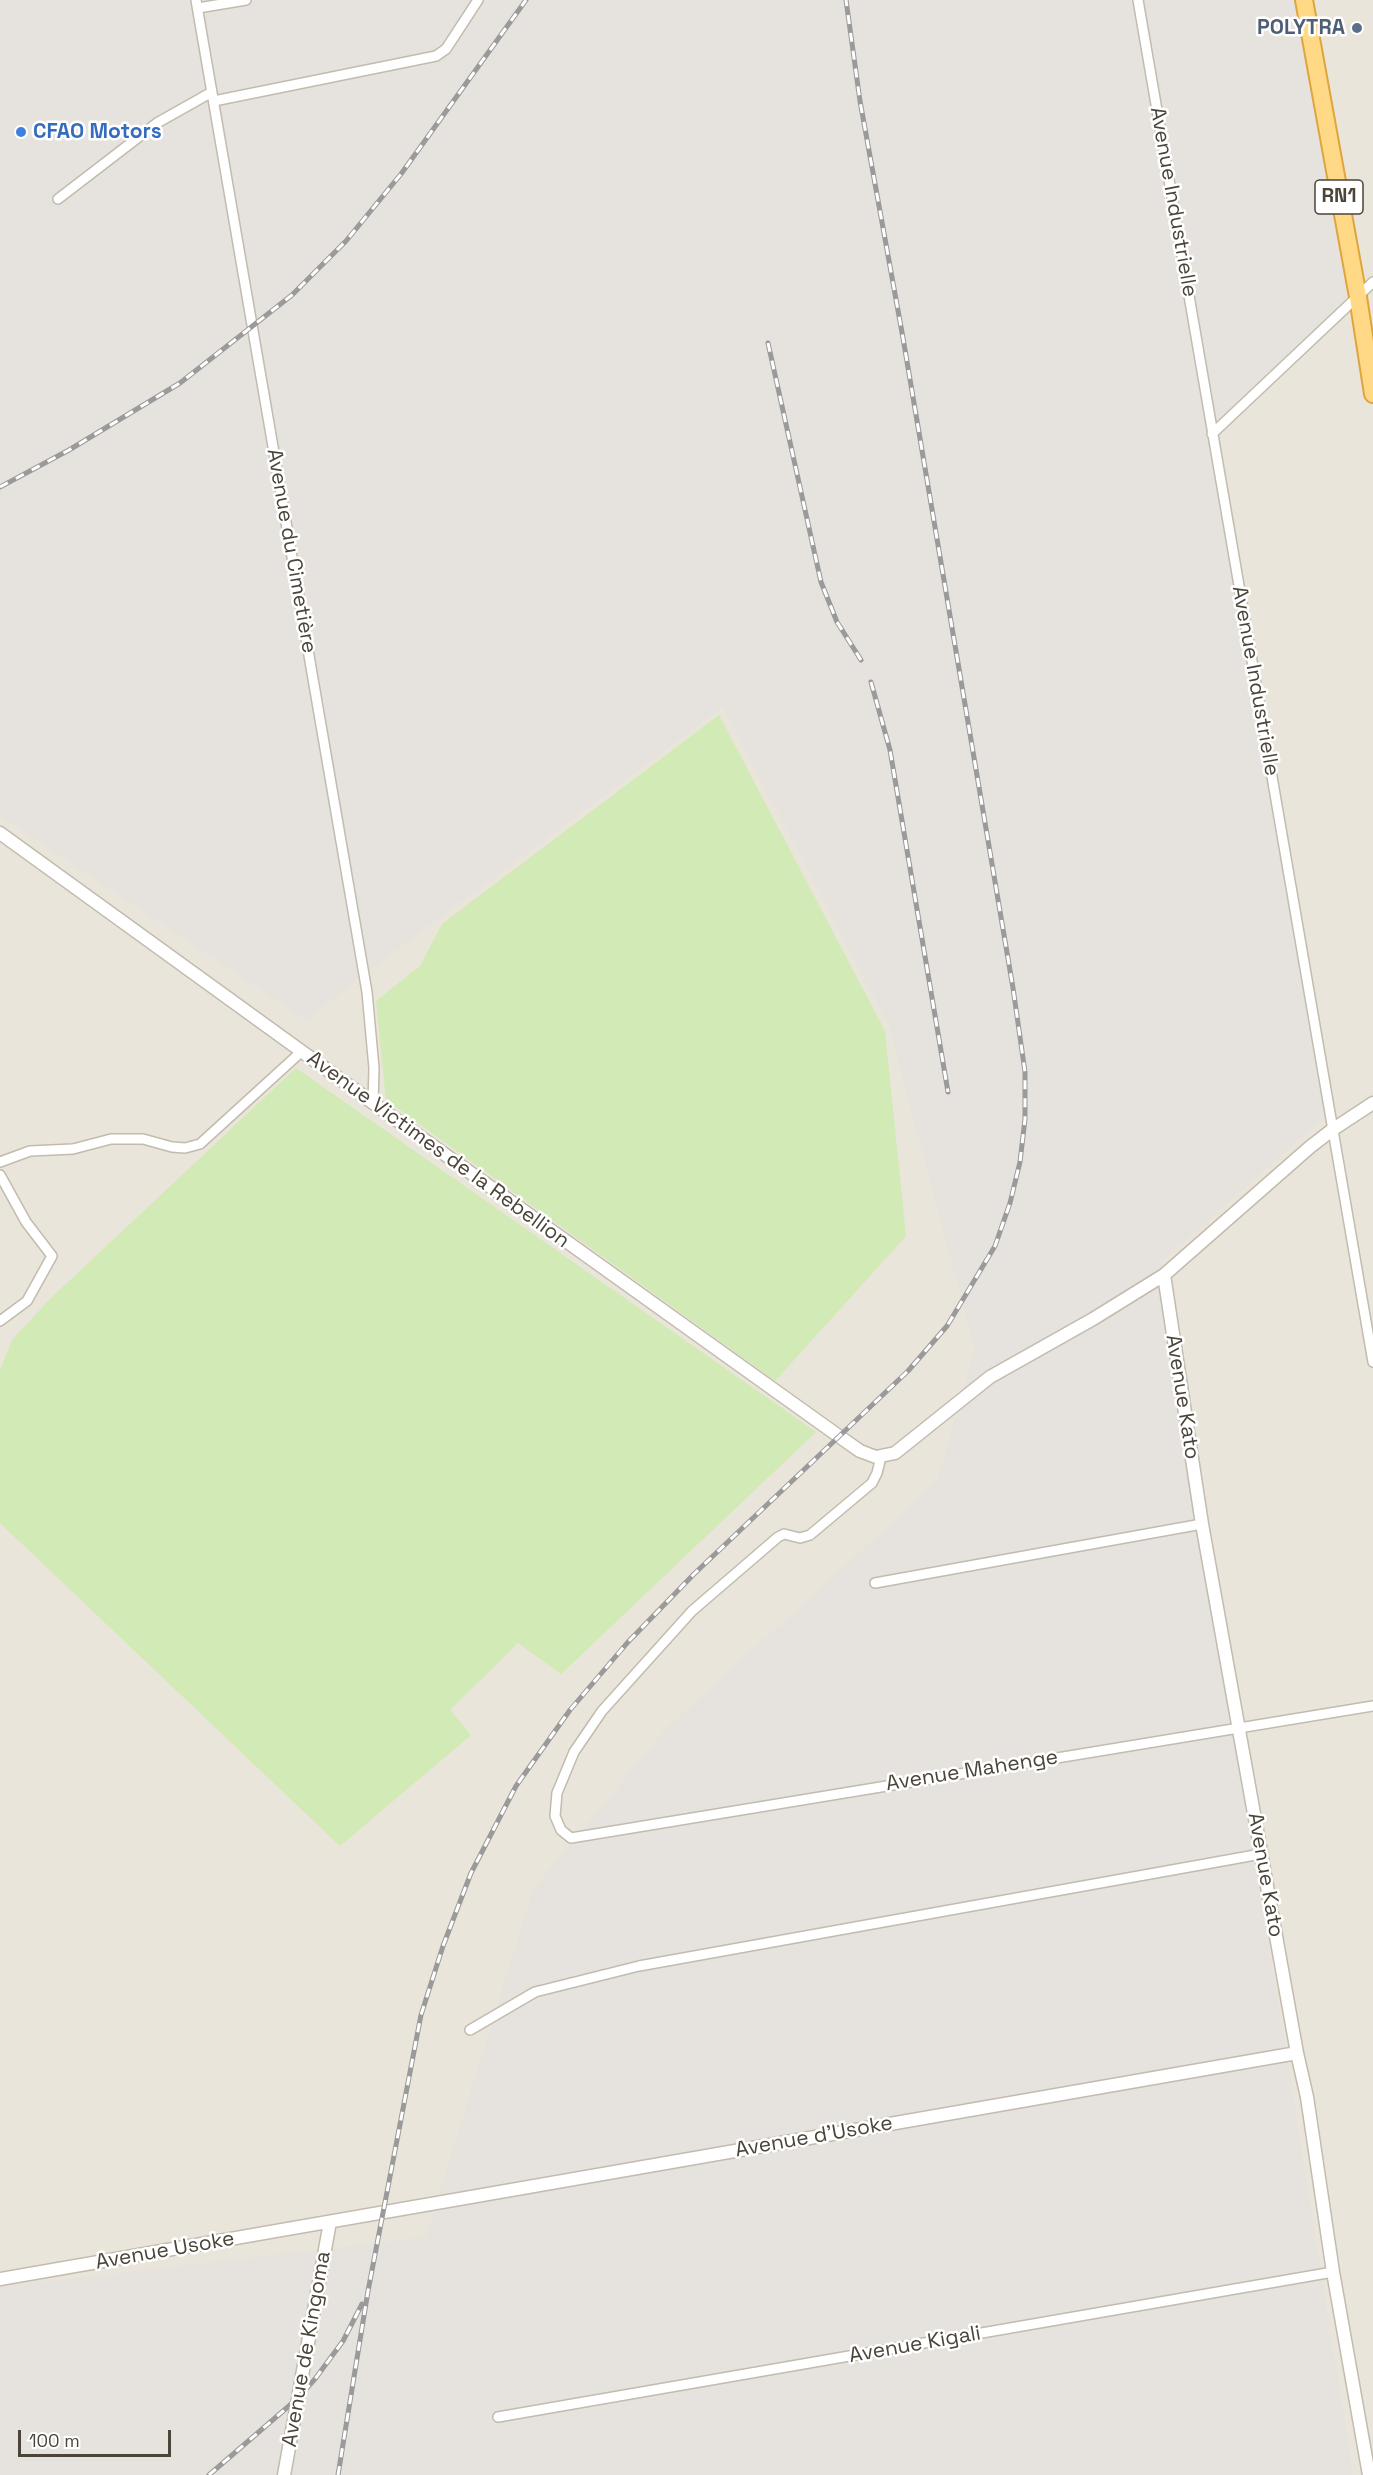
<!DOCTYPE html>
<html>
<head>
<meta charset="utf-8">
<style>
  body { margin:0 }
  #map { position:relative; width:1373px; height:2475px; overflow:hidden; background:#f6f3ec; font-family:"Space Grotesk",sans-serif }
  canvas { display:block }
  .scale { position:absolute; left:18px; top:2430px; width:153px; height:27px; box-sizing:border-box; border:3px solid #4b4439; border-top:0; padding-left:8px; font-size:18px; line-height:21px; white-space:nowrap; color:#4b4439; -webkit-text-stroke:4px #fff; paint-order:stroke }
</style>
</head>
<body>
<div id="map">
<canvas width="1373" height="2475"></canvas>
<div class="scale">100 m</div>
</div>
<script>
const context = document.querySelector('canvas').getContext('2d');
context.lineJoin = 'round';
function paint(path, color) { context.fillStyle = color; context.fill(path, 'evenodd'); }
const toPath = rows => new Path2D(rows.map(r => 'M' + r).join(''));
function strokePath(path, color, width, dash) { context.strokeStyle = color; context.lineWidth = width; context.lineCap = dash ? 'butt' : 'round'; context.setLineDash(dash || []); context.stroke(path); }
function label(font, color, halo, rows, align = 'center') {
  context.font = font + ' "Space Grotesk",sans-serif'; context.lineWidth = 5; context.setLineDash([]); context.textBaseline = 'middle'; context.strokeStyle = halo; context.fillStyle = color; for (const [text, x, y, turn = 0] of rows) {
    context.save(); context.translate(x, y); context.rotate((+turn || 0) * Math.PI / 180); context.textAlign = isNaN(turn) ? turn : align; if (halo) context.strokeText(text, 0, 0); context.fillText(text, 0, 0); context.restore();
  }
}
paint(toPath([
  [0,0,1373,0,1373,2475,0,2475]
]), '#eae5da');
paint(toPath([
  [0,0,1296,0,1348,300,1214,434,1335,1108,1161,1262,1353,2475,0,2475,0,2287,426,2237,533,1890,666,1729,937,1482,975,1350,889,1026,723,707,348,986,307,1021,0,815]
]), '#e6e2dd');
paint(toPath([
  [719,715,885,1031,906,1236,775,1381,386,1100,376,1001,420,966,442,924],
  [296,1068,816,1432,561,1674,518,1643,450,1710,471,1735,340,1846,0,1523,0,1370,12,1340,49,1300]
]), '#d2eab5');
const minor = toPath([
  [196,0,367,992,374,1068,373,1103],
  [1138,0,1373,1362],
  [198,8,246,0],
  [214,101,436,56,446,49,478,0],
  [58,199,157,123,212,92],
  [1212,434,1373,282],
  [0,1162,30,1151,73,1149,111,1139,143,1139,172,1147,185,1148,200,1144,301,1052],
  [0,1175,26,1222,52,1256,27,1301,0,1321],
  [881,1457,877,1473,872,1483,810,1535,800,1538,784,1534,778,1537,692,1611,602,1711,574,1752,557,1793,555,1816,561,1830,571,1838,1373,1706],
  [875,1583,1202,1524],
  [470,2030,535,1992,639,1966,1261,1854],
  [498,2417,1333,2272]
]);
const tertiary = toPath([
  [0,833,373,1103,840,1437,860,1451,876,1457,895,1453,990,1377,1093,1319,1164,1275,1310,1147,1332,1130,1373,1103],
  [1164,1275,1202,1524,1297,2053,1307,2097,1333,2272,1369,2475],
  [0,2279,1297,2053],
  [284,2475,330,2222]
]);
const trunk = toPath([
  [1304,0,1358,297,1373,394]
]);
strokePath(minor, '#c2bbae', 12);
strokePath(tertiary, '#c2bbae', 15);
strokePath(trunk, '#e0a43c', 20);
strokePath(minor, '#fff', 9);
strokePath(tertiary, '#fff', 12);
strokePath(trunk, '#ffd985', 16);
const rail = toPath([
  [768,343,821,582,837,622,861,660],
  [0,487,69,450,180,383,292,295,346,241,401,174,526,0],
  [871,682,890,750,948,1092],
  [209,2475,297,2399,315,2379,343,2341,362,2304],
  [338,2475,368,2291,421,2015,443,1946,471,1873,516,1786,570,1710,628,1642,694,1574,908,1371,947,1326,995,1246,1010,1203,1020,1162,1025,1119,1025,1072,1013,988,903,338,860,101,846,0]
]);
strokePath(rail, '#9a9a9a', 5);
strokePath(rail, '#fff', 3, [9]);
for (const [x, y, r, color] of [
  [1357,28,6,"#5c6f8a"],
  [21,132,6,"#3f7fe0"]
]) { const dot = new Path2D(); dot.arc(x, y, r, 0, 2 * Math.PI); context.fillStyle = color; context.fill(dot); strokePath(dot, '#fff', 2); }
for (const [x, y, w] of [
  [1339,197,48]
]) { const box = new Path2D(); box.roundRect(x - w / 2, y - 17, w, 34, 4.5); context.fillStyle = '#fff'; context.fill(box); strokePath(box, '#4b4439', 1.5); }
label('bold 20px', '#4b4439', null, [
  ["RN1",1339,197]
]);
label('bold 21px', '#4e5e75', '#fff', [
  ["POLYTRA",1345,28]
], 'right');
label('bold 21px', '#366cbe', '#fff', [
  ["CFAO Motors",33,132]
], 'left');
label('21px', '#4b4439', '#fff', [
  ["Avenue Industrielle",1173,202,80],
  ["Avenue du Cimetière",291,551,80],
  ["Avenue Industrielle",1255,681,80],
  ["Avenue Victimes de la Rebellion",438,1150,36],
  ["Avenue Kato",1182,1397,81],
  ["Avenue Mahenge",972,1771,-9],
  ["Avenue Kato",1265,1875,80],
  ["Avenue d'Usoke",814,2137,-10],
  ["Avenue Usoke",165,2251,-10],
  ["Avenue Kigali",915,2345,-10],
  ["Avenue de Kingoma",307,2349,-80]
]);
</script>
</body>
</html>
